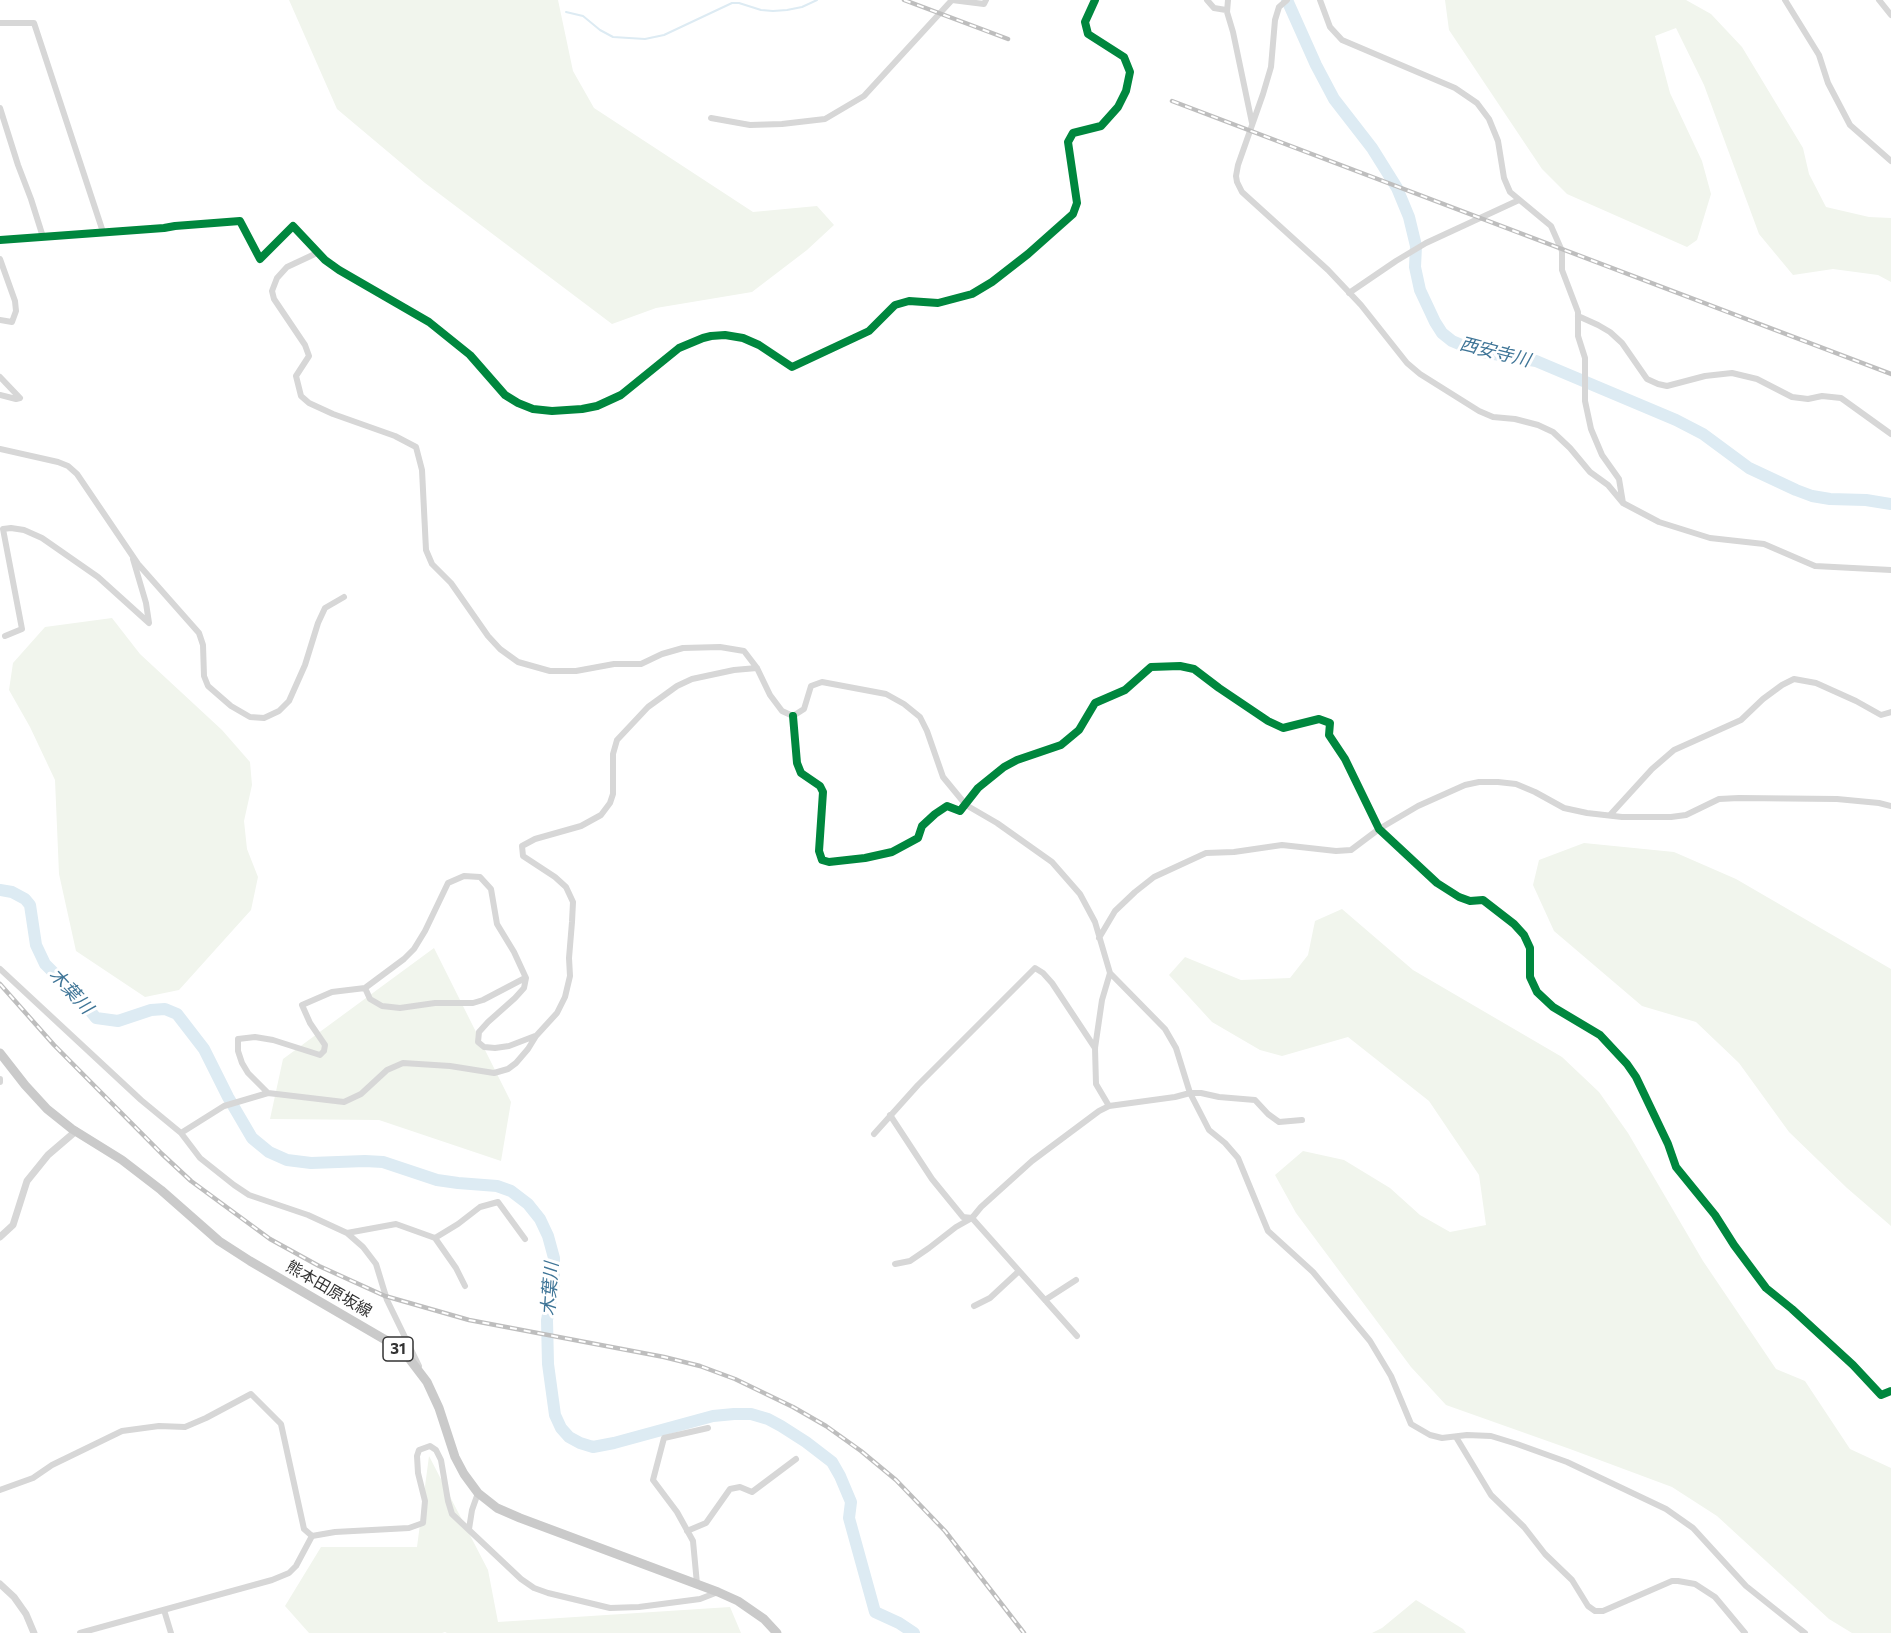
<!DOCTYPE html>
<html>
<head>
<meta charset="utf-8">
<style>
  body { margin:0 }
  canvas { display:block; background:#fff }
</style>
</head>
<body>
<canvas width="1891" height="1633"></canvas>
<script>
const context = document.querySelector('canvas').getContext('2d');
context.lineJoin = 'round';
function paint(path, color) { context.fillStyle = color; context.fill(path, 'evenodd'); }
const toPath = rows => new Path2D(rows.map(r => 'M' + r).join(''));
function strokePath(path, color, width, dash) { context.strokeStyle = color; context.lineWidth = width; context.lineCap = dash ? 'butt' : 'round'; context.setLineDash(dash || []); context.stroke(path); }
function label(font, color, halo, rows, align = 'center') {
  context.font = font + ' Commissioner,"Noto Sans JP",sans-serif'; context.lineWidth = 6; context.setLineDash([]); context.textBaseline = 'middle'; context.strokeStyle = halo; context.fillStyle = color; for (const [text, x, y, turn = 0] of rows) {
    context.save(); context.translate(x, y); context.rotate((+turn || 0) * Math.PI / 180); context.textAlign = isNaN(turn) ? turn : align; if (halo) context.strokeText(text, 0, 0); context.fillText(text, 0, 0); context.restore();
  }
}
paint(toPath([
  [289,0,558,0,573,71,594,108,753,212,817,206,834,225,807,250,752,292,656,308,612,324,425,183,337,109],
  [1445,0,1686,0,1711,14,1742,47,1803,148,1809,174,1826,207,1869,217,1891,218,1891,282,1878,275,1833,269,1793,275,1759,234,1704,85,1676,28,1655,36,1670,93,1702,161,1711,194,1697,240,1687,247,1567,194,1542,169,1449,30],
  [112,618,140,654,222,730,250,762,252,785,244,821,247,849,258,877,251,910,179,990,145,997,76,951,59,874,55,780,30,727,9,690,13,663,45,627],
  [1584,843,1674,852,1736,879,1891,969,1891,1226,1847,1188,1789,1132,1739,1063,1696,1022,1642,1006,1554,931,1533,885,1539,860],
  [1342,909,1413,970,1562,1057,1599,1092,1628,1133,1703,1261,1776,1369,1805,1381,1850,1449,1891,1468,1891,1633,1852,1633,1829,1619,1717,1516,1672,1487,1570,1449,1446,1405,1411,1367,1296,1213,1275,1175,1303,1151,1344,1160,1390,1188,1420,1215,1450,1232,1486,1225,1479,1175,1429,1101,1348,1037,1282,1056,1260,1050,1212,1022,1169,975,1185,957,1241,980,1290,978,1308,955,1315,921],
  [434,948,511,1102,501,1161,379,1120,270,1119,283,1059],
  [429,1456,488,1570,498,1622,730,1607,741,1633,447,1633,445,1632,442,1633,309,1633,285,1606,321,1547,417,1547],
  [1416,1600,1463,1629,1466,1633,1372,1633,1382,1628]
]), '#f1f5ed');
strokePath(toPath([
  [566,12,583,16,600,30,613,37,645,39,664,35,732,3,739,3,761,10,773,11,787,10,802,7,817,0]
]), '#ddebf3', 2);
strokePath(toPath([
  [1287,0,1316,65,1334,99,1372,148,1397,188,1409,217,1416,246,1415,267,1420,290,1435,322,1442,333,1452,341,1476,351,1536,361,1676,420,1703,434,1749,468,1796,490,1812,496,1830,499,1866,500,1891,504],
  [0,890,12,892,25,899,30,905,36,945,45,964,82,1001,96,1018,118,1021,151,1010,165,1009,177,1014,204,1049,228,1097,252,1138,269,1152,287,1160,311,1163,365,1161,383,1162,437,1180,458,1183,497,1186,511,1191,528,1204,540,1219,548,1236,554,1258,554,1283,547,1320,548,1364,555,1415,561,1428,569,1437,580,1443,593,1447,614,1443,713,1416,734,1414,751,1414,768,1419,781,1426,806,1442,832,1462,840,1476,851,1502,849,1518,875,1612,899,1623,914,1633]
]), '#ddebf3', 12);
strokePath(toPath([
  [1207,0,1214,8,1226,10,1227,12],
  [1228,0,1227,12,1233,32,1252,123],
  [1287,0,1279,7,1275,20,1271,67,1263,94,1238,165,1236,176,1237,182,1242,192,1328,270,1361,305,1407,363,1420,374,1479,411,1493,417,1515,419,1538,425,1553,432,1570,448,1590,472,1608,485,1623,503,1659,522,1710,538,1764,544,1815,566,1891,570],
  [1320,0,1330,27,1342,40,1455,88,1477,103,1489,119,1498,141,1504,178,1510,192,1551,226,1562,251,1562,270,1578,312,1578,336,1585,358,1585,401,1591,429,1602,455,1619,479,1623,503],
  [1785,0,1819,55,1828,83,1850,125,1891,161],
  [1879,0,1891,15],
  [0,23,34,23,103,232],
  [0,108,18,165,31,199,43,237],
  [711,118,750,125,782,124,825,119,864,96,952,0,984,4,986,0],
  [0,240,164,228,175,226,240,221,260,259,293,226,325,260,339,270,429,322,470,355,505,395,518,403,533,409,552,411,582,409,597,406,621,395,679,348,703,338,711,336,725,335,743,338,759,345,792,367,869,331,895,305,909,301,938,303,972,294,992,282,1028,254,1073,214,1077,203,1068,142,1073,133,1101,126,1118,107,1126,91,1130,72,1124,57,1088,34,1085,22,1095,0],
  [317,253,287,267,277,278,272,291,274,299,305,345,309,356,296,376,301,396,309,403,333,414,395,436,416,447,422,470,426,550,432,564,451,583,488,636,500,649,518,662,550,671,576,671,614,664,641,664,662,654,683,648,720,647,744,651,757,668,770,695,782,711,793,716],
  [0,259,15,301,16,311,12,322,0,320],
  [1349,293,1396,261,1426,243,1519,200],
  [1578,316,1598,325,1610,332,1622,343,1647,379,1658,384,1667,386,1705,376,1732,373,1757,379,1792,397,1808,399,1822,396,1841,398,1891,434],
  [0,377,20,398,16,399,0,395],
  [0,449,58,462,68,466,77,474,138,564,199,633,203,645,204,676,208,686,231,706,250,717,264,718,279,711,289,701,305,665,318,623,325,608,344,597],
  [5,636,22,629,3,529,11,528,24,530,42,538,98,577,149,623,146,603,133,559],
  [793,716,797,763,801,773,820,786,823,792,819,851,822,860,829,862,865,858,892,852,918,838,922,826,935,814,947,806,960,811,978,788,1004,767,1017,760,1061,745,1079,730,1095,703,1125,690,1151,667,1180,666,1194,669,1219,688,1268,721,1283,728,1319,719,1330,723,1329,735,1345,759,1379,829,1437,883,1459,897,1470,901,1483,900,1514,924,1524,935,1530,948,1530,977,1537,992,1553,1007,1600,1035,1627,1064,1636,1077,1668,1144,1676,1167,1715,1215,1734,1245,1766,1288,1792,1309,1853,1365,1881,1395,1891,1391],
  [793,716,804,709,811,686,822,682,886,694,904,704,920,717,927,731,943,777,966,805,997,823,1052,862,1080,894,1095,922,1110,973,1165,1029,1176,1048,1190,1093,1209,1130,1225,1143,1238,1158,1268,1231,1313,1272,1370,1341,1391,1376,1411,1424,1430,1435,1442,1438,1467,1435,1491,1436,1517,1444,1567,1462,1666,1509,1693,1528,1746,1586,1805,1633],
  [1610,815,1652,769,1674,750,1741,720,1763,699,1782,685,1794,679,1816,683,1856,701,1881,715,1891,712],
  [1099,938,1115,911,1135,892,1154,877,1206,853,1234,852,1282,845,1336,851,1351,850,1379,829,1418,806,1465,785,1479,782,1498,782,1516,784,1535,792,1564,808,1587,813,1622,817,1671,817,1686,815,1719,799,1739,798,1837,799,1879,803,1891,806],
  [0,969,141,1100,181,1133,200,1158,234,1185,249,1195,308,1215,347,1233,363,1247,376,1264,387,1300,419,1366],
  [365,988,370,999,382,1006,400,1008,435,1003,473,1003,483,1000,525,978],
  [0,1079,0,1082],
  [268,1093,248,1073,242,1063,238,1051,238,1039,255,1037,273,1040,320,1055,324,1051,325,1045,310,1023,302,1005,332,992,365,988,404,959,414,949,425,931,448,883,464,876,480,877,491,889,497,924,514,952,526,978,524,988,515,998,488,1022,479,1032,478,1042,484,1047,495,1048,509,1046,535,1036],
  [1109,1106,1096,1084,1095,1048,1102,1000,1110,973],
  [890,1115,932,1179,963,1217,972,1218,1077,1336],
  [181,1133,224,1106,268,1093,344,1102,361,1094,387,1070,403,1063,450,1066,494,1073,508,1069,516,1063,528,1049,536,1036,557,1013,565,997,570,976,569,958,572,922,573,902,566,887,555,877,523,856,522,846,535,839,581,826,601,815,610,803,613,794,613,754,617,740,648,707,677,686,692,679,734,670,757,668],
  [874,1134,918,1085,1035,968,1043,973,1052,983,1095,1048],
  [347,1233,396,1224,435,1238,456,1268,465,1286],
  [435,1238,458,1224,480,1207,498,1202,525,1239],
  [895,1264,910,1261,929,1248,956,1227,972,1218,981,1207,1032,1161,1099,1111,1109,1106,1175,1097,1190,1093,1201,1093,1219,1097,1255,1100,1268,1114,1279,1122,1302,1120],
  [1045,1300,1076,1280],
  [974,1306,990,1298,1018,1272],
  [1456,1437,1491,1495,1524,1527,1545,1554,1572,1580,1588,1606,1595,1611,1603,1611,1672,1581,1678,1581,1695,1584,1715,1597,1745,1633],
  [0,1490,33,1478,52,1465,122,1431,159,1426,185,1427,206,1418,251,1394,281,1424,304,1529,312,1536],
  [469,1529,472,1510,478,1493],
  [687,1531,706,1523,730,1489,740,1487,752,1492,796,1459],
  [312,1536,335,1532,409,1528,423,1523,425,1501,418,1473,417,1456,419,1450,430,1446,436,1450,441,1460,448,1501,452,1514,521,1579,534,1588,548,1593,610,1608,639,1607,700,1599,718,1592],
  [697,1584,693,1541,677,1512,653,1480,664,1438,708,1428],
  [164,1610,171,1633],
  [80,1633,272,1580,289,1573,296,1566,312,1536]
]), '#d7d7d7', 6);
strokePath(toPath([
  [0,1237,13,1225,27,1181,48,1155,76,1131],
  [0,1584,14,1597,26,1614,34,1633]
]), '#d7d7d7', 7);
strokePath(toPath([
  [0,1053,25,1085,47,1109,72,1129,122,1160,161,1190,219,1241,250,1261,389,1342,408,1357,427,1382,439,1408,455,1457,464,1474,478,1493,497,1508,520,1518,718,1592,738,1601,764,1619,777,1633]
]), '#cacaca', 9);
const rail = toPath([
  [904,0,1008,39],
  [1172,101,1891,374],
  [0,984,54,1045,162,1154,191,1181,270,1239,319,1266,385,1296,469,1320,664,1357,700,1366,735,1379,793,1407,826,1426,861,1451,896,1480,945,1531,1024,1633]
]);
strokePath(rail, '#bebebe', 4.5);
strokePath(rail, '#fff', 2, [7]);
strokePath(toPath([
  [0,240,164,228,175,226,240,221,260,259,293,226,325,260,339,270,429,322,470,355,505,395,518,403,533,409,552,411,582,409,597,406,621,395,679,348,703,338,711,336,725,335,743,338,759,345,792,367,869,331,895,305,909,301,938,303,972,294,992,282,1028,254,1073,214,1077,203,1068,142,1073,133,1101,126,1118,107,1126,91,1130,72,1124,57,1088,34,1085,22,1095,0],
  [793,716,797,763,801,773,820,786,823,792,819,851,822,860,829,862,865,858,892,852,918,838,922,826,935,814,947,806,960,811,978,788,1004,767,1017,760,1061,745,1079,730,1095,703,1125,690,1151,667,1180,666,1194,669,1219,688,1268,721,1283,728,1319,719,1330,723,1329,735,1345,759,1379,829,1437,883,1459,897,1470,901,1483,900,1514,924,1524,935,1530,948,1530,977,1537,992,1553,1007,1600,1035,1627,1064,1636,1077,1668,1144,1676,1167,1715,1215,1734,1245,1766,1288,1792,1309,1853,1365,1881,1395,1891,1391]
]), '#00873e', 8);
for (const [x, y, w] of [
  [398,1349,30]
]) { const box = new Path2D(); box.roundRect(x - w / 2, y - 12, w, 24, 4.5); context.fillStyle = '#fff'; context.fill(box); strokePath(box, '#333', 1.5); }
label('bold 15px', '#333', null, [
  ["31",398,1349]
]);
label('16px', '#333', '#fff', [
  ["熊本田原坂線",329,1289,30]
]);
label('italic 18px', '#3f7597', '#fff', [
  ["西安寺川",1495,352,14],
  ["木葉川",71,991,47],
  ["木葉川",550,1289,-86]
]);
</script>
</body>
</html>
